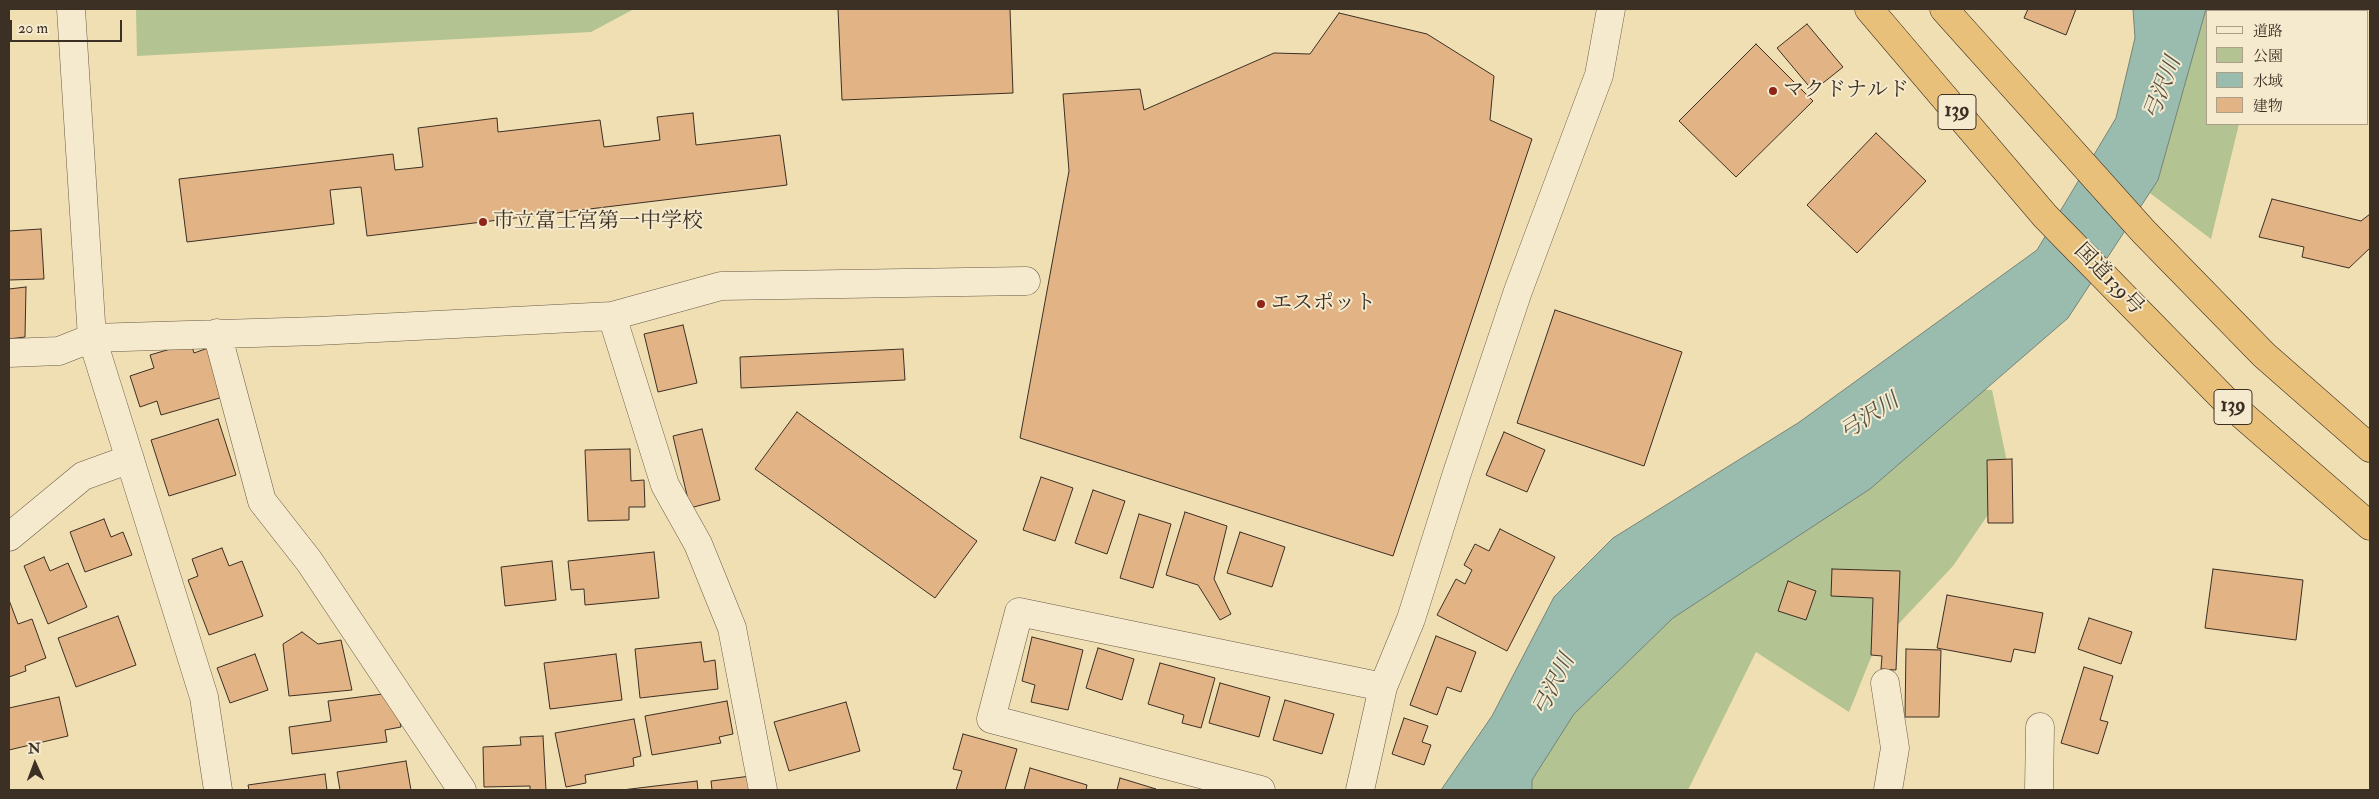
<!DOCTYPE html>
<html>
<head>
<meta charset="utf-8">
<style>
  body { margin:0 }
  #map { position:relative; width:2379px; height:799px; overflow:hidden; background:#f0dfb2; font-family:"IM FELL Double Pica","Noto Serif JP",serif }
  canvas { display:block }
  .frame { position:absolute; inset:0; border:10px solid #3c2f24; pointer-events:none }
  .legend { position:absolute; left:2206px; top:10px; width:162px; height:115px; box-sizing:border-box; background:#f5eacd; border:1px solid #ab9f89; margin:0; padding:6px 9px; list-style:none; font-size:15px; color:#3c2f24 }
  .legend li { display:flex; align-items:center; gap:10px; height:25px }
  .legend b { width:25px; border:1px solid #ab9f89 }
  .north { position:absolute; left:10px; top:739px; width:50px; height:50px; -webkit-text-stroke:4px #f5eacd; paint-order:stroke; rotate:358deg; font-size:14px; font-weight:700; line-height:20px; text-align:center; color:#3c2f24 }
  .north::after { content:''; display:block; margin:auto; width:18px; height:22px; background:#3c2f24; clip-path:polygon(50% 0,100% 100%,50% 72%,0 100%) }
  .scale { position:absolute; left:10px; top:20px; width:112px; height:22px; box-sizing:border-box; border:2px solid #3c2f24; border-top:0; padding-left:6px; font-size:15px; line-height:18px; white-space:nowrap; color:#3c2f24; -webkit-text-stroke:4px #f5eacd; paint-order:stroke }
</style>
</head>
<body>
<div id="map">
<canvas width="2379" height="799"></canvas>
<div class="frame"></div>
<ul class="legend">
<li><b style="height:6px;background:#f5eacd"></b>道路</li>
<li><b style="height:14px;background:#b3c391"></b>公園</li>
<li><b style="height:14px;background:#9abcaf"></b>水域</li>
<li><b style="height:14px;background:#e1b385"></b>建物</li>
</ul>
<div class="north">N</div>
<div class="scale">20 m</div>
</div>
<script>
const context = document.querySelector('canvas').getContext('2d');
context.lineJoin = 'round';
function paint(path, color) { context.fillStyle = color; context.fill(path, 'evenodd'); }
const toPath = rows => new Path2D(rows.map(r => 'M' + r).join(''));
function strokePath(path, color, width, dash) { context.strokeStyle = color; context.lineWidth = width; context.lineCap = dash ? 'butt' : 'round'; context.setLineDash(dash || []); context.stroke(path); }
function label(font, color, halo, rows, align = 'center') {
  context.font = font + ' "IM FELL Double Pica","Noto Serif JP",serif'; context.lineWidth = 4; context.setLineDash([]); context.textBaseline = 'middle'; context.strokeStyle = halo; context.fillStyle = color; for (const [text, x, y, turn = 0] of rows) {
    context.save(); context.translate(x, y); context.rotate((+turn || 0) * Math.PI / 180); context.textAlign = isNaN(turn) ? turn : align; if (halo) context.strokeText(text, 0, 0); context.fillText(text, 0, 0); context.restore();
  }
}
paint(toPath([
  [136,9,634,9,591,32,137,56],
  [2166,9,2267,9,2266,11,2208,11,2208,124,2239,124,2211,239,2118,169],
  [1928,385,1992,390,2011,481,1953,566,1874,650,1849,712,1756,652,1688,790,1531,790,1533,761,1627,651]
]), '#b3c391');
const water = toPath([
  [2133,9,2206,9,2158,180,2068,318,1870,489,1673,618,1574,714,1532,780,1532,790,1441,790,1492,716,1554,597,1613,538,1798,423,2037,250,2116,118,2135,38,2133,9]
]);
paint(water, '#9abcaf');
strokePath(water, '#748477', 1);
const building = toPath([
  [838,9,1010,9,1013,93,842,100,838,9],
  [2028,9,2076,9,2066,35,2024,18,2028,9],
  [1339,13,1427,34,1494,76,1490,120,1532,139,1393,556,1020,438,1069,171,1063,94,1140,89,1144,110,1274,53,1310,54,1339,13],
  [1807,24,1843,67,1813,91,1777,48,1807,24],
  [1756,44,1813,101,1736,177,1679,121,1756,44],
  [693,113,696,145,780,135,787,185,367,236,361,187,330,190,334,224,187,242,179,179,393,154,395,170,423,167,418,128,497,118,498,132,600,120,604,147,660,140,657,117,693,113],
  [1876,133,1926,181,1857,253,1807,205,1876,133],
  [2272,199,2361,221,2370,214,2370,248,2349,268,2302,257,2304,247,2259,237,2272,199],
  [41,229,44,279,9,280,9,231,41,229],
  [26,287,25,337,9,339,9,289,26,287],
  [1555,310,1682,352,1644,466,1517,423,1555,310],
  [683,325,697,383,658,392,644,334,683,325],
  [191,343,194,353,208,348,223,397,161,415,157,401,140,407,130,376,154,368,150,355,191,343],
  [903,349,905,380,741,388,740,357,903,349],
  [797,412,977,541,935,598,755,469,797,412],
  [218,419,236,475,169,496,151,440,218,419],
  [702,429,720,500,690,508,673,436,702,429],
  [1504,432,1545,450,1527,492,1486,475,1504,432],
  [630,449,631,481,644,480,645,507,629,507,629,520,588,521,585,450,630,449],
  [2012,459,2013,523,1988,523,1987,460,2012,459],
  [1041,477,1073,488,1055,541,1023,530,1041,477],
  [1093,490,1125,501,1107,554,1075,543,1093,490],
  [1185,512,1227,526,1214,579,1231,614,1220,620,1198,585,1166,575,1185,512],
  [1139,514,1171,524,1153,588,1120,578,1139,514],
  [104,519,111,537,123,532,132,555,85,572,70,532,104,519],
  [1500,529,1555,557,1507,651,1437,615,1456,579,1465,584,1472,570,1464,565,1475,544,1489,551,1500,529],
  [1240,532,1285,547,1272,587,1227,573,1240,532],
  [222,548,229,566,242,561,263,616,209,635,188,580,198,576,192,559,222,548],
  [654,552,659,598,585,605,584,589,571,590,568,561,654,552],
  [44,557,50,571,68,563,87,607,48,624,24,566,44,557],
  [552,561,556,600,505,606,501,567,552,561],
  [1832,569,1900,571,1896,670,1881,669,1882,656,1871,655,1873,598,1831,596,1832,569],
  [2213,569,2303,580,2296,640,2205,628,2213,569],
  [1788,581,1816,591,1806,620,1778,611,1788,581],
  [1947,595,2043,613,2035,653,2014,649,2011,662,1937,648,1947,595],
  [9,600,18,624,32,619,46,658,25,666,26,671,9,677,9,600],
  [118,616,136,665,76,687,58,638,118,616],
  [2089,618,2132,632,2121,664,2078,649,2089,618],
  [302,632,318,644,341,640,352,690,289,696,283,644,302,632],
  [1436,636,1476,652,1461,692,1447,687,1437,715,1410,705,1436,636],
  [1032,637,1083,650,1068,710,1031,702,1035,685,1022,681,1032,637],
  [701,642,704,662,715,660,718,689,640,698,635,649,701,642],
  [1098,648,1134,659,1122,700,1086,688,1098,648],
  [1906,649,1941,650,1939,717,1905,717,1906,649],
  [255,654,268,690,230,703,217,668,255,654],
  [616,654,622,700,550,709,544,663,616,654],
  [1160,663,1215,678,1201,728,1182,723,1184,715,1148,704,1160,663],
  [2084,667,2113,676,2100,720,2108,722,2098,754,2061,743,2084,667],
  [1220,683,1270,697,1259,737,1209,723,1220,683],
  [383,694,399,717,401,727,385,730,387,742,292,754,289,727,331,721,328,701,383,694],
  [59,697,68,736,9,750,9,708,59,697],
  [1285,700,1334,714,1322,754,1273,740,1285,700],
  [727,701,733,734,719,737,721,743,652,755,645,716,727,701],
  [846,702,860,751,789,771,774,722,846,702],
  [1404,718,1428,726,1422,742,1431,745,1424,765,1392,754,1404,718],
  [634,719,641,756,633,758,634,766,585,775,586,783,566,787,555,733,634,719],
  [963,734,1017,749,1005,790,956,790,962,771,953,769,963,734],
  [543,736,546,790,530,790,530,786,484,787,483,747,521,745,520,737,543,736],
  [406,761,411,790,340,790,337,772,406,761],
  [1030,768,1087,785,1086,790,1024,790,1030,768],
  [325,774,327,790,249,790,248,785,325,774],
  [751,776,752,790,712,790,711,781,751,776],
  [1120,778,1156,789,1117,790,1120,778],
  [697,781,698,790,622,790,697,781]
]);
paint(building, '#e1b385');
strokePath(building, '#3c2f24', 1);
const minor = toPath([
  [71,9,92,338,204,697,218,790],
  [612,316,665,485,698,544,732,628,763,790],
  [217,333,262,501,309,561,462,790],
  [9,353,59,351,92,338,318,331,612,316,721,286,1026,281],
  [9,537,83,476,130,459],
  [1885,683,1895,748,1888,790],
  [1261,790,991,719,1019,612,1383,687],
  [1360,790,1383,687,1411,619,1457,473,1518,291,1599,75,1611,9],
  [2039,790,2040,727]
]);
const highway = toPath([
  [1869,9,2045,216,2225,400,2370,526],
  [1944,9,2144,232,2264,355,2370,448]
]);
strokePath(minor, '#695b48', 29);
strokePath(highway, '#3c2f24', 29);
strokePath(minor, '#f5eacd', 28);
strokePath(highway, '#e8c079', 28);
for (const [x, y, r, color] of [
  [1773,91,5,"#8f2418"],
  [483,222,5,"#8f2418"],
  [1261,304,5,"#8f2418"]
]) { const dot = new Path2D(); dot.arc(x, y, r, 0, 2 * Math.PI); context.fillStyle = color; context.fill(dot); strokePath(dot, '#f5eacd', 2); }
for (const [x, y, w] of [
  [1957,112,38],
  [2233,407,38]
]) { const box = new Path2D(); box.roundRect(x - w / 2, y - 17.5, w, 35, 4); context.fillStyle = '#f5eacd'; context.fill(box); strokePath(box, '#3c2f24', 1); }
label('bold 20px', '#3c2f24', null, [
  ["139",1957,112],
  ["139",2233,407]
]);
label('21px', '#3c2f24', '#f5eacd', [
  ["マクドナルド",1783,91],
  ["市立富士宮第一中学校",493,222],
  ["エスポット",1271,304]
], 'left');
label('21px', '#3c2f24', '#f5eacd', [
  ["国道139号",2108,280,46]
]);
label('italic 22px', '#545247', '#f5eacd', [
  ["弓沢川",2164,89,-69],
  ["弓沢川",1870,418,-33],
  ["弓沢川",1555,686,-63]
]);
</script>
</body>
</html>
